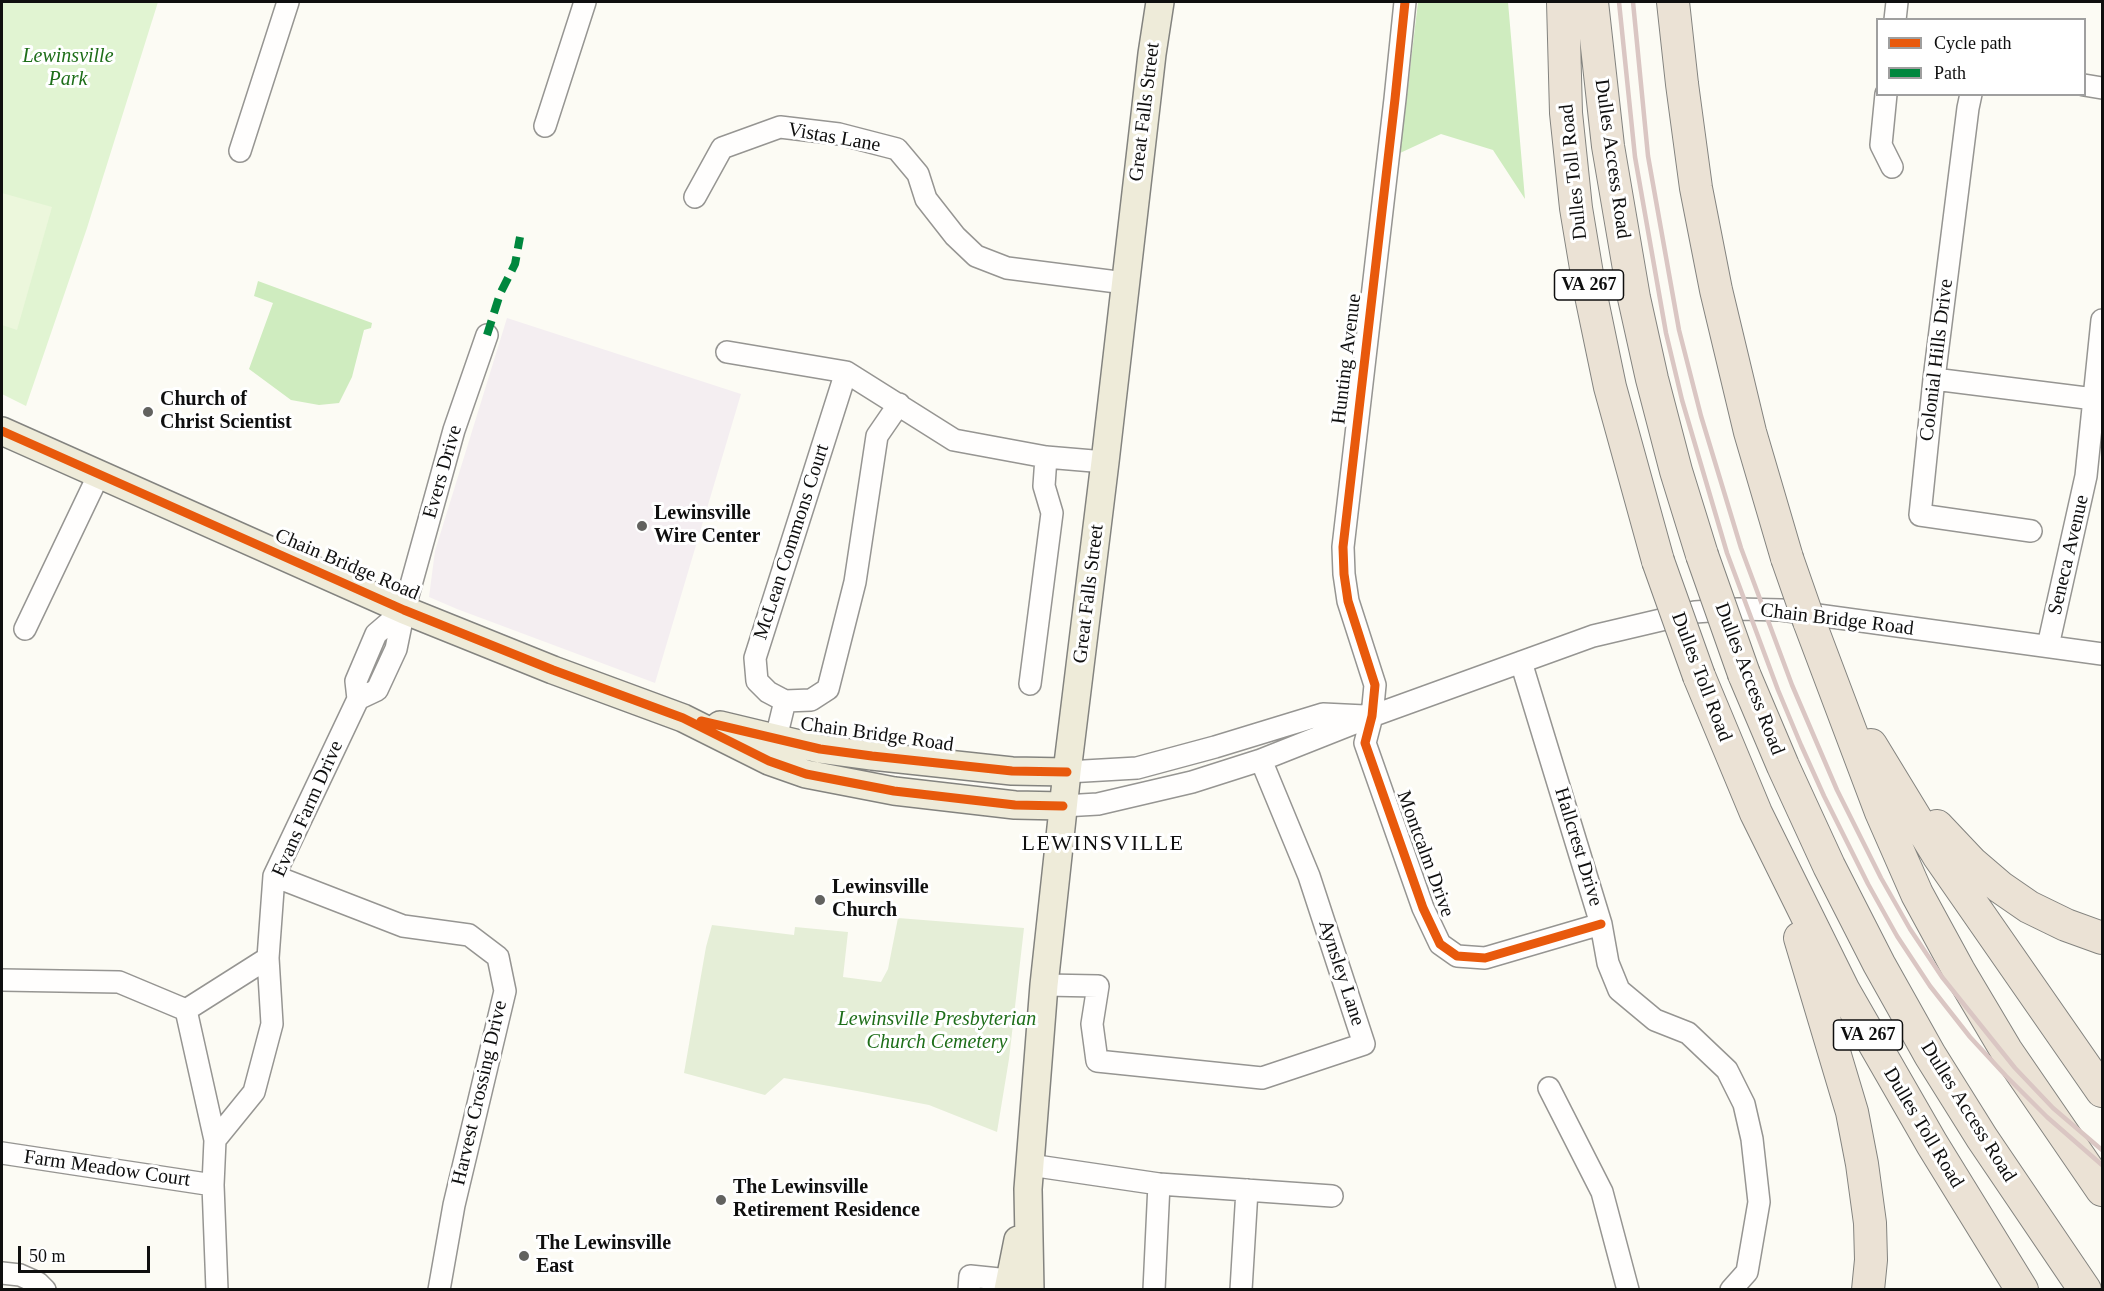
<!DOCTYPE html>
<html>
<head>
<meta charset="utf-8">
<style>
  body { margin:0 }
  #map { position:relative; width:2104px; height:1291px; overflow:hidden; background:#fcfbf4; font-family:Georgia,serif }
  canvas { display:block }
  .frame { position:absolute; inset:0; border:3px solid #0f0f0f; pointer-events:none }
  .legend { position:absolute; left:1876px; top:18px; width:210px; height:78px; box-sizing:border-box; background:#fff; border:2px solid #9f9f9f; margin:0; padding:8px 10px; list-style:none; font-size:18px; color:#0f0f0f }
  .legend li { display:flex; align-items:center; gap:12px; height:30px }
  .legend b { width:30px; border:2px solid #9f9f9f }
  .scale { position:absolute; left:18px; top:1246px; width:132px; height:27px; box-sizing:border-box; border:3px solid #0f0f0f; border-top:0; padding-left:8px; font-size:18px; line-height:21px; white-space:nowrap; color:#0f0f0f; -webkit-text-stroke:4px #fff; paint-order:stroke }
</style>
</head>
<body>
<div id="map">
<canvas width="2104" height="1291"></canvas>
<div class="frame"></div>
<ul class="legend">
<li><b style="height:8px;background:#e8590c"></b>Cycle path</li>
<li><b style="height:8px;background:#00873e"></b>Path</li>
</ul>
<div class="scale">50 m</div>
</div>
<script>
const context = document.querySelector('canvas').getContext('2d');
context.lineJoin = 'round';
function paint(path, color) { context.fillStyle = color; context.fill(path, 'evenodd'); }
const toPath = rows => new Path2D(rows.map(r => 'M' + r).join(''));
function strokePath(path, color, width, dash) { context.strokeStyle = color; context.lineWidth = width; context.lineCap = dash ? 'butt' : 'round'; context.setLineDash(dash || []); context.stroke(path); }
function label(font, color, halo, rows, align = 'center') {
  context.font = font + ' Georgia,serif'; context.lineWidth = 6; context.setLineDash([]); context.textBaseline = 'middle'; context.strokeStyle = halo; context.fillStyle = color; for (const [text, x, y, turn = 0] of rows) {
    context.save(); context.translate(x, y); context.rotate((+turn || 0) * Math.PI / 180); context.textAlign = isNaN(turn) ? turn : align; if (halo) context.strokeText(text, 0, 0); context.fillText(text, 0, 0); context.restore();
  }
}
paint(toPath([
  [507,318,741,394,655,683,457,609,429,597,435,551]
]), '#f4eef1');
paint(toPath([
  [2,2,158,2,87,228,26,406,2,394]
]), '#e1f4d2');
paint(toPath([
  [1418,2,1508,2,1525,199,1493,150,1441,134,1400,153],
  [258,281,372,323,371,328,364,330,352,377,339,403,319,405,291,400,249,369,273,303,254,296]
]), '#cfecbf');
paint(toPath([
  [898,918,1024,928,1009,1059,997,1132,929,1105,857,1091,784,1078,765,1095,684,1073,706,947,712,925,794,935,795,927,848,932,843,977,881,982,888,969]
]), '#e5eed7');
paint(toPath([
  [2,193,52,207,17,330,2,325]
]), '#ecf7dc');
const minor = toPath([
  [1405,2,1395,99,1343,547,1344,574,1348,601,1375,685,1372,716,1365,743,1423,908,1440,944,1457,956,1485,958,1601,924],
  [1895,20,1897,2],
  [2084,85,2102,88],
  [1886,94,1881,145,1892,167],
  [1971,94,1968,108,1934,379,1920,515,2031,531],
  [545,126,585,2],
  [240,151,288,2],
  [695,197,722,148,780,127,839,134,897,149,918,174,926,199,955,236,976,256,1007,268,1125,283],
  [727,352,846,372,954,440,1046,457,1105,462],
  [846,372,755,658,757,681,768,692,785,701,811,700,828,689,855,582,877,436,899,404],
  [1934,379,2102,400],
  [25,629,99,474],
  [2048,646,2086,476,2102,320],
  [1521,662,1601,924,1608,963,1619,990,1655,1020,1688,1033,1727,1070,1744,1104,1752,1139,1759,1202,1747,1272,1731,1290],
  [1030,684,1052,513,1044,486,1046,457],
  [358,699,377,690,396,649,404,610,454,430,487,335],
  [776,738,785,701],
  [1067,772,1137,768,1215,747,1323,714,1365,716],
  [1063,806,1098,804,1192,782,1261,760,1372,716,1593,636,1695,612,1738,609,1781,610,2102,654],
  [274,876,403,926,469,935,498,957,505,991,454,1205,439,1290],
  [2,980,119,982,186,1010],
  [1044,985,1098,986,1092,1024,1097,1061,1262,1078,1364,1044,1309,876,1261,760],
  [1549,1088,1602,1192,1628,1290],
  [215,1140,186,1010,268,958],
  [2,1153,213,1185],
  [1030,1165,1159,1184,1332,1196],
  [2,1273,20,1275,38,1283,45,1290],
  [217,1290,213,1185,215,1140,254,1092,272,1024,268,958,274,876,358,699,356,681,376,634,404,610],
  [969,1290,970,1276,1009,1280],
  [1154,1290,1159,1184],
  [1241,1290,1247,1190]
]);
const major = toPath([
  [2,431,404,610,553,670,683,718,769,761,806,774,894,791,1015,805,1063,806],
  [720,725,820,749,872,756,1012,771,1067,772],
  [1008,1290,1018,1240],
  [1030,1290,1028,1189,1044,985,1067,772,1105,462,1152,54,1160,2]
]);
const highway = toPath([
  [1563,2,1566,113,1576,208,1589,286,1610,387,1658,561],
  [1592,2,1608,146,1634,298,1652,379,1676,471,1702,555],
  [1673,2,1682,84,1696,188,1716,290,1750,432,1787,558],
  [1809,621,1881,812,1917,894,1959,971,2006,1050,2102,1190],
  [1744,674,1783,766,1829,866,1879,964,1930,1055,1982,1138,2085,1290],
  [1699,676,1756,813,1844,991,1932,1144,2022,1290],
  [1871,745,1938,855,2102,1091],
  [1937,826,1972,863,2000,887,2029,907,2066,925,2102,938],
  [1800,938,1852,1112,1862,1164,1870,1223,1871,1260,1868,1290]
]);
strokePath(minor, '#969592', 24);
strokePath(major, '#83837f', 30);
strokePath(highway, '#83837f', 34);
strokePath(minor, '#fffefd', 21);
strokePath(major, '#eeebd9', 27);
strokePath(highway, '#ebe2d5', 32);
strokePath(toPath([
  [1619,2,1635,157,1666,333,1682,400,1727,553,1778,690,1801,745,1824,796,1868,884,1897,936,1930,986,1970,1037,2006,1076,2047,1117,2102,1165],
  [1633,2,1648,156,1679,330,1701,416,1741,548,1792,685,1837,790,1881,878,1910,929,1942,977,2015,1068,2053,1108,2102,1150]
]), '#dac6c3', 4.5);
const highwayBridge = toPath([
  [1702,555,1744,674],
  [1787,558,1809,621],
  [1658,561,1699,676]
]);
strokePath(highwayBridge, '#83837f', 34, []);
strokePath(highwayBridge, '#ebe2d5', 32);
strokePath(toPath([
  [487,335,500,294,515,264,520,237]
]), '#00873e', 8, [15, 8]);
strokePath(toPath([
  [1405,2,1395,99,1343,547,1344,574,1348,601,1375,685,1372,716,1365,743,1423,908,1440,944,1457,956,1485,958,1601,924],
  [2,431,404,610,553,670,683,718,769,761,806,774,894,791,1015,805,1063,806],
  [701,721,820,749,872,756,1012,771,1067,772]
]), '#e8590c', 9);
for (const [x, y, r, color] of [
  [148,412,6,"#62625f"],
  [642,526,6,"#62625f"],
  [820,900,6,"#62625f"],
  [721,1200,6,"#62625f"],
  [524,1256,6,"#62625f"]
]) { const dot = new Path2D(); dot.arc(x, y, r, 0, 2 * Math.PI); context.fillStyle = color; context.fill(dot); strokePath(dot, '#fff', 2); }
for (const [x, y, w] of [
  [1589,285,69],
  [1868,1035,69]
]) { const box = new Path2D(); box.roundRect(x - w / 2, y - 15, w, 30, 4.5); context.fillStyle = '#fff'; context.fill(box); strokePath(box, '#0f0f0f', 1.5); }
label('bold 18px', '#0f0f0f', null, [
  ["VA 267",1589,285],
  ["VA 267",1868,1035]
]);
label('italic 20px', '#1e6e19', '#fff', [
  ["Lewinsville",68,57],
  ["Park",68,80],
  ["Lewinsville Presbyterian",937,1020],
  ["Church Cemetery",937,1043]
]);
label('20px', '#0f0f0f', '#fff', [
  ["Great Falls Street",1145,112,-83],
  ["Vistas Lane",834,138,10],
  ["Dulles Access Road",1612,159,82],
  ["Dulles Toll Road",1574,172,-96],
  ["Hunting Avenue",1347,359,-83],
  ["Colonial Hills Drive",1937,360,-83],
  ["Evers Drive",443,472,-74],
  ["McLean Commons Court",792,542,-72],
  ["Seneca Avenue",2069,555,-77],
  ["Chain Bridge Road",347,565,23],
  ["Great Falls Street",1089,594,-83],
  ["Chain Bridge Road",1837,620,7],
  ["Dulles Toll Road",1701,677,69],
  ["Dulles Access Road",1749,679,69],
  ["Chain Bridge Road",877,735,8],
  ["Evans Farm Drive",308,809,-66],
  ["Hallcrest Drive",1578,847,73],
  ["Montcalm Drive",1425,854,70],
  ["Aynsley Lane",1341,973,72],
  ["Harvest Crossing Drive",480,1093,-77],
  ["Dulles Access Road",1968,1112,58],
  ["Dulles Toll Road",1923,1128,59],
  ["Farm Meadow Court",107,1169,8]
]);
label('bold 20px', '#0f0f0f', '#fff', [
  ["Church of",160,400],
  ["Christ Scientist",160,423],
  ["Lewinsville",654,514],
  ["Wire Center",654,537],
  ["Lewinsville",832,888],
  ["Church",832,911],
  ["The Lewinsville",733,1188],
  ["Retirement Residence",733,1211],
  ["The Lewinsville",536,1244],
  ["East",536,1267]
], 'left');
context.letterSpacing = '1.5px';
label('22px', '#0f0f0f', '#fff', [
  ["LEWINSVILLE",1103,844]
]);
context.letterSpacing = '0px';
</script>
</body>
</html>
